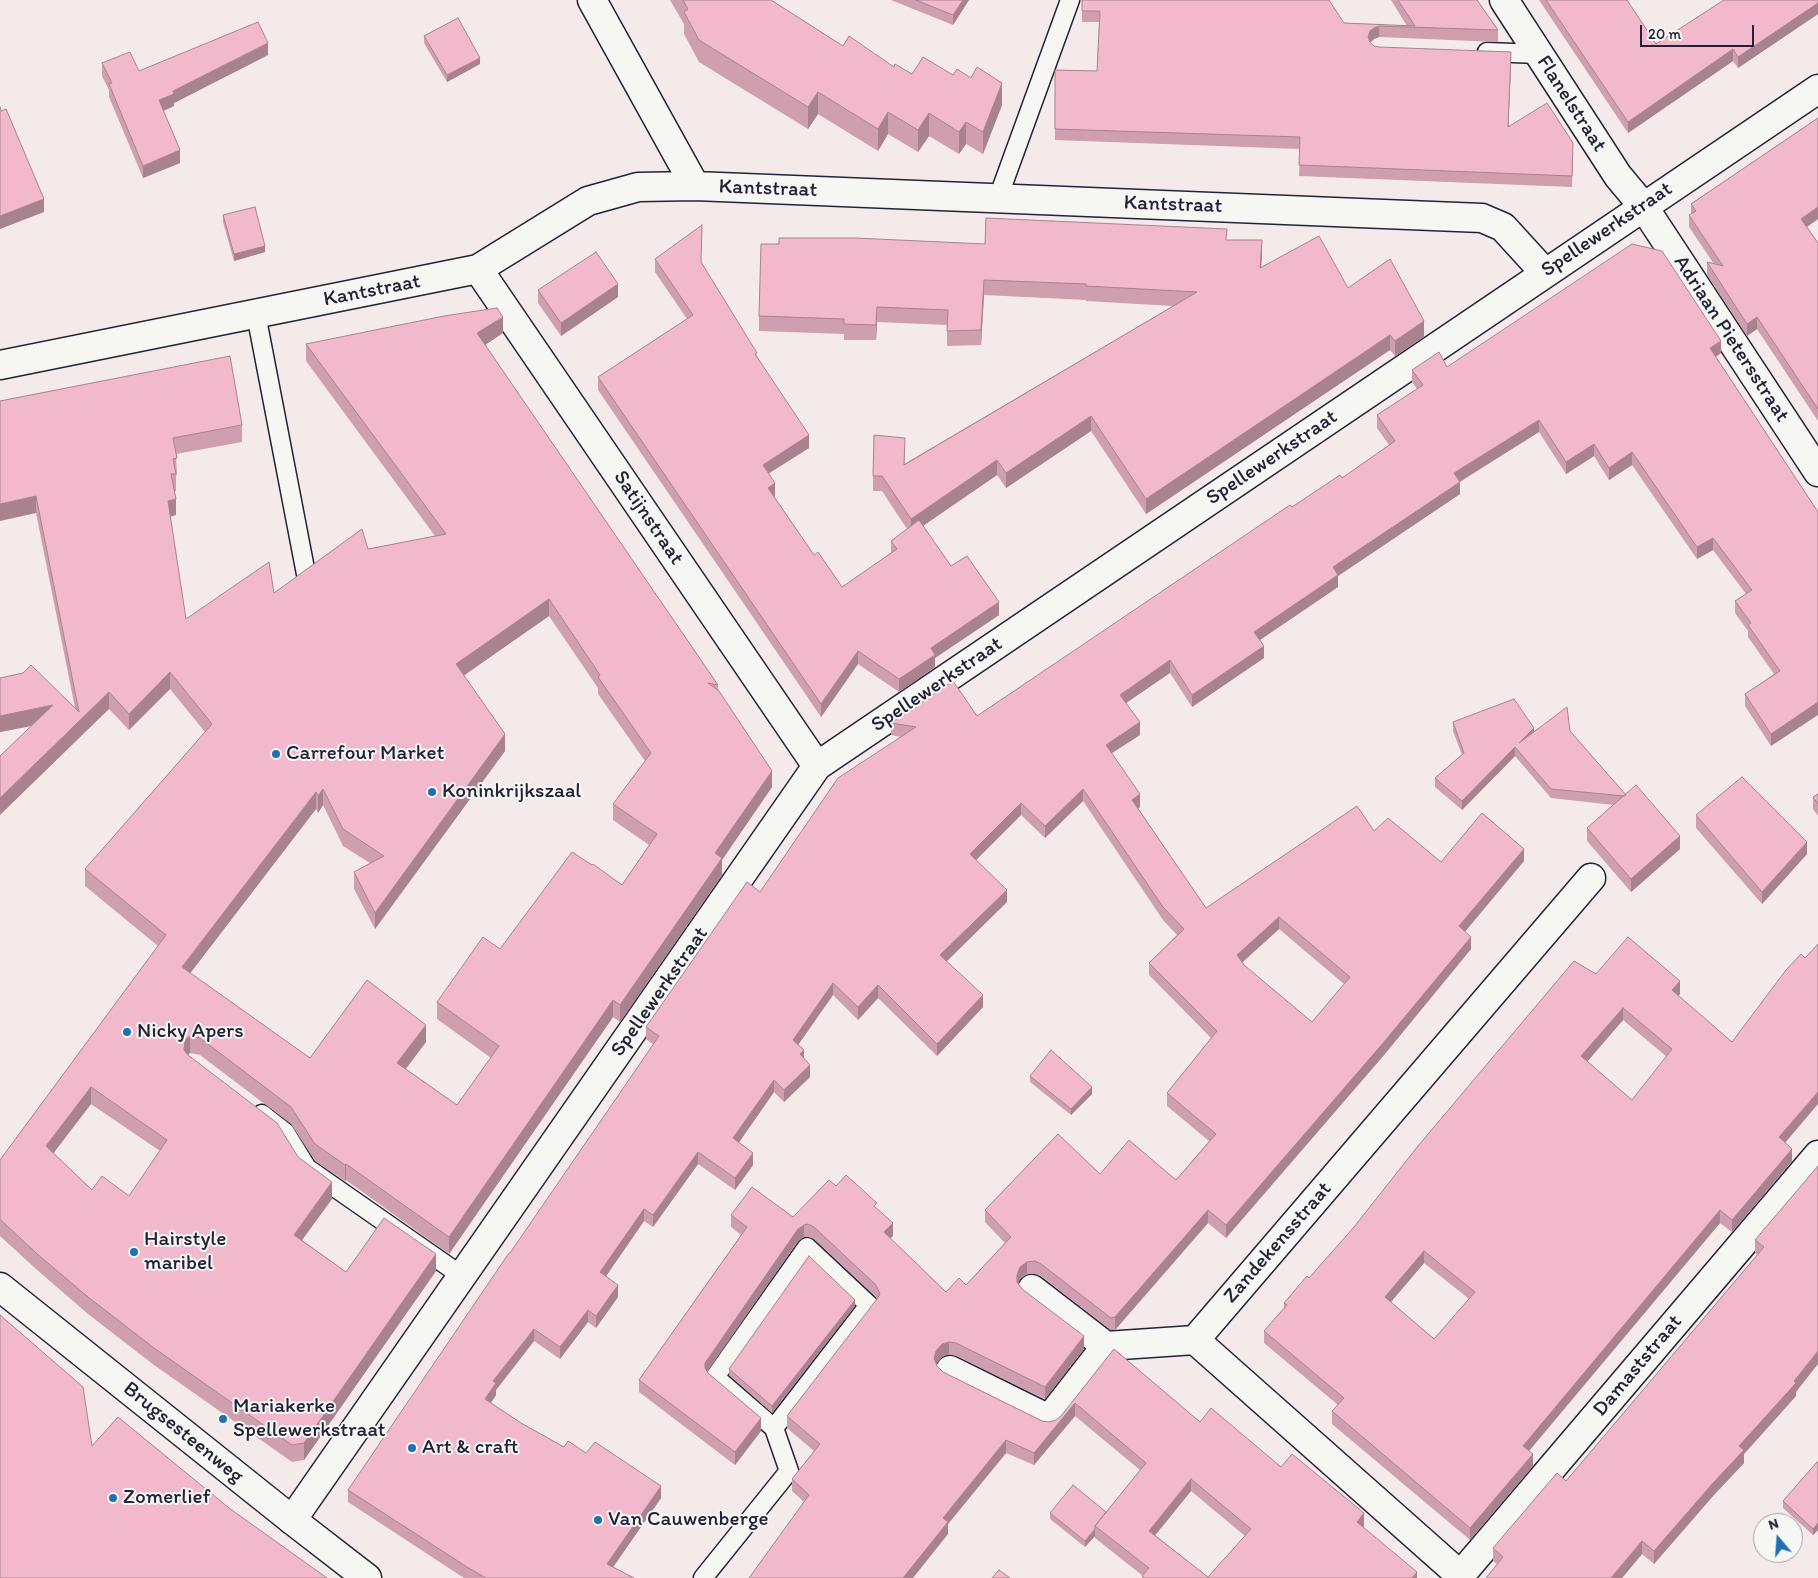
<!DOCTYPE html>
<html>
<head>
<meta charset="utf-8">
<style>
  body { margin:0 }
  #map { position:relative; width:1818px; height:1578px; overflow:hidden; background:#f5eaea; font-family:Itim,sans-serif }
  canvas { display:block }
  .north { position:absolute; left:1753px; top:1513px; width:50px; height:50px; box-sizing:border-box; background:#f6f6f2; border:1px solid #a1a1a9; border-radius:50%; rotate:342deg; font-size:14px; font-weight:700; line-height:20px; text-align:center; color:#22223b }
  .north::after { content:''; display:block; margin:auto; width:18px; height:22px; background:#1f6fb2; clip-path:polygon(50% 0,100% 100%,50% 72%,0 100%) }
  .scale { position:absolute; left:1640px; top:25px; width:114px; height:22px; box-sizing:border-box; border:2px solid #22223b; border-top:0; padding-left:6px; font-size:15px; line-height:18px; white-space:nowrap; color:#22223b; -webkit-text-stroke:4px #f6f6f2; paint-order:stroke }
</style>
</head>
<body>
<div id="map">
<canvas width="1818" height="1578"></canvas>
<div class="north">N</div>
<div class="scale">20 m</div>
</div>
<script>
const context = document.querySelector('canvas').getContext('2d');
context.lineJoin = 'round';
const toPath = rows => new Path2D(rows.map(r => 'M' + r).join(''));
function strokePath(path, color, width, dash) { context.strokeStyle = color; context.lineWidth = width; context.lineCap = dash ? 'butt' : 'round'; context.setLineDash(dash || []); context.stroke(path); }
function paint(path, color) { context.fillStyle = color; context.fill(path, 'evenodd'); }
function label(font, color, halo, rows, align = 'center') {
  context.font = font + ' Itim,sans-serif'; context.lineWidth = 4; context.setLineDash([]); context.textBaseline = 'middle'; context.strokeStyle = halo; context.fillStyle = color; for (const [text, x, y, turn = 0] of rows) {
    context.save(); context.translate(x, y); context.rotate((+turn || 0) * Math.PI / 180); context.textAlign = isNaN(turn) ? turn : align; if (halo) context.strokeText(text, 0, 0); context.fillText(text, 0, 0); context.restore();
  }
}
const service = toPath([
  [1487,52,1539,54],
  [998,198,1070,0],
  [256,314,306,574],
  [262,1114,285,1132,307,1168,462,1276],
  [703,1578,789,1471,774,1428,715,1377,807,1247,869,1305,774,1428]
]);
const minor = toPath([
  [592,0,695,186],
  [1504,0,1618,176,1643,206,1818,472],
  [478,269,817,766],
  [0,365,478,269,588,201,638,187,695,186,1482,218,1503,227,1545,273],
  [1032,1289,1106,1346,1195,1340],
  [950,1370,1049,1419,1106,1346],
  [292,1520,817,766,1818,89],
  [1460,1575,1195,1340,1591,878],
  [1458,1578,1818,1155]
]);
const tertiary = toPath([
  [0,1287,292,1520,367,1578]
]);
strokePath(service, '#22223b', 21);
strokePath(minor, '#22223b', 31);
strokePath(tertiary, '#22223b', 31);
strokePath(service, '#f6f6f2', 18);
strokePath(minor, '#f6f6f2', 28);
strokePath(tertiary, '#f6f6f2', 28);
paint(toPath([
  [670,0,771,0,843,46,912,74,1002,105,983,154,966,144,959,154,929,136,918,152,888,134,878,151,818,114,808,129,699,62,684,34,684,24],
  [891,0,969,0,953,25],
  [1082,0,1344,23,1407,26,1391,0,1477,0,1498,30,1498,42,1379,37,1374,39,1370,42,1374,46,1379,47,1511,64,1508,126,1573,155,1572,187,1299,176,1300,149,1055,140,1055,70,1097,71,1099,22,1082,22],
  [1539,0,1627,0,1656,44,1818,0,1818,14,1738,68,1733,61,1628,133],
  [424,36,480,64,447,82,424,43],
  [268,55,174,103,174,106,163,111,180,163,143,178,109,97,109,90,102,76,102,63,139,71],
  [1818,118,1818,219,1807,227,1818,243,1818,421,1757,329,1747,336,1707,275,1707,262,1714,264,1689,227,1689,215,1691,214,1691,204],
  [223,215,265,252,234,261,223,222],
  [1227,240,1262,255,1261,267,1348,288,1424,337,1395,356,1390,350,1146,514,1091,431,1006,488,997,475,923,526,951,566,999,615,935,658,935,667,899,692,858,664,821,717,598,390,598,377,687,319,655,272,655,259,701,262,757,356,809,448,769,473,775,496,774,496,814,555,842,587,891,553,891,541,907,529,882,491,873,491,873,476,905,453,904,464,1173,306,1086,301,1086,300,984,295,981,345,947,346,947,325,877,322,876,340,844,340,844,334,759,331,759,316,985,244],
  [538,290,618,297,561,336,538,303],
  [503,333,485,345,718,685,718,691,772,787,722,860,722,875,620,1022,613,1017,449,1254,346,1180,345,1181,315,1161,291,1124,200,1055,190,1053,188,1055,298,1157,332,1199,302,1240,346,1272,436,1271,304,1460,292,1462,154,1365,88,1314,36,1269,0,1236,0,1160,158,946,85,886,85,869,205,732,170,689,129,730,109,709,0,732,0,678,75,708,36,513,0,401,242,425,242,442,176,454,177,475,176,475,176,491,174,491,176,515,170,517,186,619,274,593,368,549,435,536,306,361,306,344],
  [549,616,598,688,598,694,645,761,613,804,613,820,649,845,622,885,500,949,437,1002,437,1019,491,1058,457,1105,406,1069,426,1042,310,1058,190,973,316,809,318,813,323,805,343,846,370,863,354,872,354,889,375,929,505,751,464,675],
  [91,1104,160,1151,129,1196,92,1190,53,1153],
  [1721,353,1716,357,1818,512,1771,746,1745,706,1745,694,1774,674,1748,637,1748,631,1735,613,1735,601,1746,594,1713,550,1697,559,1632,465,1609,480,1594,456,1566,474,1539,432,1460,482,1460,494,1338,576,1338,587,1260,640,1264,658,1192,707,1170,673,1126,703,1140,735,1111,753,1140,807,1138,808,1206,908,1374,831,1441,862,1524,861,1465,931,1471,949,1384,1055,1226,1238,1208,1223,1115,1330,1111,1330,1041,1276,1035,1274,1027,1274,1020,1279,1018,1283,1022,1289,1084,1349,1045,1399,956,1356,949,1354,942,1357,936,1363,937,1366,943,1372,1042,1421,1049,1422,1056,1420,1061,1416,1114,1349,1200,1422,1281,1467,1364,1526,1363,1527,1417,1578,1142,1578,1143,1576,1095,1538,1095,1536,1085,1547,1050,1519,1050,1513,1106,1512,1140,1470,1075,1416,1034,1465,1006,1453,948,1524,948,1534,804,1502,792,1491,792,1479,814,1451,787,1428,787,1416,877,1300,876,1297,814,1239,808,1237,804,1237,798,1241,707,1371,761,1431,735,1465,639,1392,639,1380,741,1235,731,1227,731,1215,793,1217,836,1186,877,1209,893,1236,890,1238,946,1292,966,1285,1005,1243,985,1222,985,1210,1100,1174,1176,1180,1209,1141,1167,1106,1167,1093,1211,1038,1149,975,1149,963,1177,935,1163,920,1083,801,1045,838,1021,815,976,860,1007,902,946,961,983,1007,937,1056,878,998,858,1020,833,995,798,1045,804,1058,810,1077,784,1102,774,1092,739,1142,753,1165,735,1190,698,1164,653,1227,644,1221,606,1276,618,1297,596,1328,588,1322,560,1359,534,1341,496,1390,496,1395,491,1403,521,1423,564,1447,586,1453,661,1498,613,1567,634,1578,464,1578,348,1502,348,1490,654,1045,646,1039,646,1027,760,892,901,737,891,735,891,723,977,716,1292,507,1342,478,1389,445,1377,428,1377,415,1417,389,1412,382,1412,370,1447,367],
  [1279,929,1344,984,1312,1022,1244,965,1243,962],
  [1191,1491,1245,1536,1208,1577,1155,1535],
  [1453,722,1534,732,1570,731,1626,795,1680,849,1631,892,1587,841,1587,828,1614,805,1551,798,1515,756,1462,810,1435,787,1435,778,1462,755,1453,731],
  [1818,794,1818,816,1813,809,1813,797],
  [1696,815,1807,854,1762,904,1696,828],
  [1805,958,1785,1143,1792,1161,1732,1232,1720,1223,1529,1451,1533,1466,1470,1540,1332,1424,1332,1411,1338,1405,1264,1343,1264,1331,1284,1308,1284,1303,1309,1278,1596,974,1680,994,1678,996,1732,1042],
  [1623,1020,1667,1057,1632,1100,1587,1061],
  [1424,1263,1469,1299,1434,1339,1391,1302],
  [1030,1076,1092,1094,1071,1115,1030,1082],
  [1818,1166,1796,1396,1744,1454,1744,1463,1713,1496,1654,1564,1642,1554,1622,1578,1486,1578,1497,1564,1493,1561,1493,1548,1566,1481,1757,1255,1755,1253,1755,1240],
  [855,1306,772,1413,729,1375,729,1369],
  [1818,1463,1818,1530,1813,1535,1783,1508,1783,1501]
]), '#d09faf');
paint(toPath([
  [963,0,969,0,953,25,953,15],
  [1818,3,1818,14,1738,68,1738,57],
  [1379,26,1379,37,1374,39,1370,43,1368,37,1370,31,1374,28],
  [268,43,268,55,174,103,174,106,159,113,159,100,173,91],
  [1733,49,1733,61,1628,133,1628,122],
  [1511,52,1511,64,1508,138,1508,127],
  [480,58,480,64,447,82,447,75],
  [1002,83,1002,105,983,154,983,132],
  [818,92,818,114,808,129,808,107],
  [888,112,888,134,878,151,878,129],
  [929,113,929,136,918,152,918,130],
  [966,122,966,144,959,154,959,132],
  [180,150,180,163,143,178,143,166],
  [44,199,44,212,0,229,0,216],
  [1818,207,1818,219,1801,231,1801,219],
  [1262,240,1262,255,1260,283,1260,268],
  [265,246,265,252,234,261,234,254],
  [984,280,984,295,981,345,981,330],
  [618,284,618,297,561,336,561,323],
  [877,307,877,322,876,340,876,325],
  [503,317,503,333,477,350,477,333],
  [1757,317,1757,329,1747,336,1747,324],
  [1424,321,1424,337,1395,356,1395,341],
  [1390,335,1390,350,1146,514,1146,499],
  [1721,341,1721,353,1710,360,1710,348],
  [1091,416,1091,431,1006,488,1006,473],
  [1539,420,1539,432,1454,485,1454,473],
  [809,435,809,448,763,477,763,465],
  [1594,444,1594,456,1566,474,1566,462],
  [1632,452,1632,465,1609,480,1609,468],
  [997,460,997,475,911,534,911,519],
  [1460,482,1460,494,1338,576,1338,587,1254,644,1254,632,1333,567],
  [775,483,775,496,768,500,768,488],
  [36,496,36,513,0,521,0,504],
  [176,499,176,515,168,517,168,501],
  [1713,538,1713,550,1697,559,1697,547],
  [549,599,549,616,456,681,456,664],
  [999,602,999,615,935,658,935,667,899,692,899,679,931,648],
  [1264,646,1264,658,1192,707,1192,695],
  [858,651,858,664,821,717,821,704],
  [1170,660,1170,673,1120,707,1120,695],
  [170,672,170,689,129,730,129,714],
  [109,692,109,709,0,815,0,798],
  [1818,702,1818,715,1771,746,1771,734],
  [53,705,53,722,0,732,0,716],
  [1140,722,1140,735,1106,757,1106,745],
  [1534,728,1534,738,1519,753,1519,743],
  [505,734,505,751,375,929,375,913],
  [1515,747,1515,756,1462,810,1462,801],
  [772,771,772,787,722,860,722,875,620,1022,620,1005,715,853],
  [323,789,323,805,318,813,318,796],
  [1083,789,1083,801,1045,838,1045,826],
  [316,792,316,809,182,984,182,967],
  [1140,794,1140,807,1132,813,1132,800],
  [1021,803,1021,815,970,866,970,854],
  [1680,836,1680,849,1631,892,1631,879],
  [1807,842,1807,854,1762,904,1762,892],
  [1524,849,1524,861,1459,939,1459,926],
  [1007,890,1007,902,940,968,940,955],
  [1279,917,1279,929,1237,967,1237,955],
  [1471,937,1471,949,1384,1055,1226,1238,1226,1225],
  [1680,981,1680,994,1672,1003,1672,990],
  [833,983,833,995,793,1052,793,1040],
  [878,985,878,998,858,1020,858,1007],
  [983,995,983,1007,937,1056,937,1044],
  [613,1000,613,1017,449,1254,449,1237],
  [1623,1008,1623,1020,1581,1069,1581,1056],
  [426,1025,426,1042,397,1080,397,1063],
  [190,1036,190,1053,185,1057,184,1050,185,1040],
  [804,1050,804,1063,800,1054],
  [810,1065,810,1077,784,1102,784,1090],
  [774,1080,774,1092,733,1151,733,1138],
  [91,1087,91,1104,46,1163,46,1146],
  [1092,1087,1092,1094,1071,1115,1071,1109],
  [1818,1092,1818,1104,1779,1150,1779,1137],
  [1792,1149,1792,1161,1732,1232,1732,1220],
  [698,1152,698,1164,653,1227,653,1215],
  [753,1153,753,1165,735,1190,735,1178],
  [346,1164,346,1180,345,1181,345,1165],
  [332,1182,332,1199,294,1251,294,1235],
  [644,1209,644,1221,600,1285,600,1272],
  [1208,1210,1208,1223,1115,1330,1115,1317],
  [1720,1210,1720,1223,1523,1458,1523,1446],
  [893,1223,893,1236,884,1244,884,1232],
  [804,1225,804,1237,798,1241,705,1375,705,1363,798,1229],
  [1424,1251,1424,1263,1385,1309,1385,1297],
  [436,1254,436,1271,304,1460,304,1443],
  [1027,1262,1027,1274,1020,1279,1017,1287,1017,1275,1020,1267],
  [618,1285,618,1297,596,1328,596,1316],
  [855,1300,855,1306,772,1413,772,1406],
  [588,1310,588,1322,560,1359,560,1347],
  [534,1329,534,1341,496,1390,496,1395,485,1411,485,1399,493,1381],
  [1084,1336,1084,1349,1045,1399,1045,1387],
  [949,1342,949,1354,942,1357,936,1364,934,1358,936,1351,942,1344],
  [1818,1351,1818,1364,1796,1392,1796,1396,1744,1454,1744,1463,1713,1496,1654,1564,1654,1551,1739,1446,1794,1381],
  [1075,1403,1075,1416,1034,1465,1034,1453],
  [761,1418,761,1431,735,1465,735,1452],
  [1006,1440,1006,1453,948,1524,948,1534,913,1578,903,1578,943,1518],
  [1533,1454,1533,1466,1470,1540,1470,1528],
  [1191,1479,1191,1491,1149,1543,1149,1531],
  [661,1486,661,1498,607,1576,607,1564],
  [1364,1513,1364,1526,1357,1535,1357,1522],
  [1818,1523,1818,1530,1813,1535,1813,1529],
  [1095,1529,1095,1536,1085,1547,1085,1541],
  [1642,1541,1642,1554,1622,1578,1611,1578],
  [1417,1572,1417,1578,1412,1578]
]), '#a9828f');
const building = toPath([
  [683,0,771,0,843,46,849,36,894,67,895,64,912,74,923,57,953,75,957,69,971,78,977,67,1002,83,983,132,966,122,959,132,929,113,918,130,888,112,878,129,818,92,808,107,699,40,684,12,688,9,683,0],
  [916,0,963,0,953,15,916,0],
  [1082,0,1329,0,1344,23,1415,26,1398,0,1477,0,1498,30,1379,26,1374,28,1370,31,1368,37,1370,42,1374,46,1379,47,1511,52,1508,127,1547,103,1573,143,1572,176,1299,165,1300,137,1055,129,1055,70,1097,71,1100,11,1082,11,1082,0],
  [1546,0,1627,0,1656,44,1724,0,1818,0,1818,3,1738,57,1733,49,1628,122,1546,0],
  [458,18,480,58,447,75,424,36,458,18],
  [258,22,268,43,173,91,174,94,159,100,180,150,143,166,109,84,112,83,102,63,130,52,139,71,258,22],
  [0,107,1,111,6,109,44,199,0,216,0,107],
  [1818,118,1818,207,1801,219,1818,243,1818,409,1757,317,1747,324,1707,262,1723,266,1689,215,1696,211,1691,204,1818,118],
  [255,207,265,246,234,254,223,215,255,207],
  [986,218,1227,229,1226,240,1262,240,1260,268,1319,236,1348,288,1390,259,1424,321,1395,341,1390,335,1146,499,1091,416,1006,473,997,460,911,519,882,476,873,476,874,435,905,438,904,465,1197,292,1086,286,1086,284,984,280,981,330,947,331,948,310,877,307,876,325,844,324,844,319,759,316,761,244,779,244,779,238,855,238,985,244,986,218],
  [702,225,701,262,757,353,755,354,809,435,763,465,775,483,768,488,814,555,818,552,842,587,897,549,891,541,919,520,951,566,967,556,999,602,931,648,935,655,899,679,858,651,821,704,598,377,693,315,655,259,702,225],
  [1632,244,1662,251,1721,341,1710,348,1818,512,1818,702,1771,734,1745,694,1780,671,1748,625,1751,623,1735,601,1752,590,1713,538,1697,547,1632,452,1609,468,1594,444,1566,462,1539,420,1454,473,1460,482,1333,567,1338,575,1254,632,1264,646,1192,695,1170,660,1120,695,1140,722,1106,745,1140,794,1132,800,1206,908,1357,806,1374,831,1388,818,1441,862,1482,813,1524,849,1459,926,1471,937,1384,1042,1226,1225,1208,1210,1115,1317,1111,1318,1041,1264,1035,1261,1027,1262,1020,1267,1017,1275,1017,1282,1022,1289,1084,1336,1045,1387,956,1343,949,1342,942,1344,936,1351,934,1358,937,1366,943,1372,1042,1421,1049,1422,1056,1420,1061,1416,1114,1349,1200,1422,1211,1408,1281,1467,1292,1454,1364,1513,1357,1522,1417,1572,1412,1578,1144,1578,1142,1576,1149,1568,1095,1526,1146,1463,1075,1403,1034,1453,1006,1440,943,1518,948,1522,903,1578,749,1578,809,1495,792,1479,820,1444,787,1416,877,1299,880,1294,876,1285,814,1227,808,1224,804,1225,798,1229,705,1363,705,1368,708,1373,761,1418,735,1452,639,1380,747,1227,731,1215,752,1187,793,1217,829,1180,836,1186,846,1175,877,1203,874,1206,893,1223,884,1232,946,1292,959,1278,966,1285,1011,1237,985,1210,1058,1134,1100,1174,1129,1140,1176,1180,1216,1134,1167,1093,1217,1031,1149,963,1184,929,1163,907,1083,789,1045,826,1021,803,970,854,1007,890,940,955,983,995,937,1044,878,985,858,1007,833,983,793,1040,804,1050,800,1054,810,1065,784,1090,774,1080,733,1138,753,1153,735,1178,698,1152,653,1215,644,1209,600,1272,618,1285,596,1316,588,1310,560,1347,534,1329,493,1381,496,1383,485,1399,521,1423,564,1447,568,1441,586,1453,595,1442,661,1486,607,1564,634,1578,486,1578,467,1567,348,1490,509,1253,510,1253,659,1036,646,1027,747,882,760,892,838,778,916,727,891,723,953,681,977,716,1290,505,1292,507,1340,475,1342,478,1395,441,1377,415,1423,385,1412,370,1439,352,1447,367,1632,244],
  [1279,917,1350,977,1312,1022,1244,965,1237,955,1279,917],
  [1191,1479,1251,1529,1208,1577,1149,1531,1191,1479],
  [596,252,618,284,561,323,538,290,596,252],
  [497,308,503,317,477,333,718,685,708,683,719,691,772,771,715,853,722,858,620,1005,613,1000,449,1237,346,1164,345,1165,315,1144,291,1107,200,1038,190,1036,185,1040,184,1050,188,1055,277,1123,298,1157,332,1182,294,1235,346,1272,384,1218,436,1254,304,1443,292,1445,154,1348,88,1297,36,1253,0,1219,0,1160,166,935,85,869,212,724,170,672,129,714,109,692,0,798,0,756,53,705,0,716,0,678,23,673,31,665,79,712,36,496,0,504,0,401,230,356,242,425,173,438,177,458,173,459,176,474,171,474,176,499,168,501,186,619,269,562,274,593,362,529,368,549,446,534,306,344,444,316,497,308],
  [549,599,600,675,598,677,651,753,613,804,657,834,622,885,593,864,592,865,572,852,500,949,483,937,437,1002,499,1046,457,1105,397,1063,426,1025,367,980,310,1058,182,967,316,792,318,796,323,789,343,829,384,856,354,872,375,913,505,734,456,664,549,599],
  [91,1087,167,1140,129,1196,102,1176,92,1190,46,1146,91,1087],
  [1514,699,1534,728,1519,743,1567,707,1570,731,1626,795,1624,796,1551,789,1515,747,1462,801,1435,778,1464,753,1453,722,1514,699],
  [1742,777,1807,842,1762,892,1696,815,1742,777],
  [1636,785,1680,836,1631,879,1587,828,1636,785],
  [1818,794,1818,804,1813,797,1818,794],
  [1628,937,1680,981,1672,990,1732,1042,1786,970,1801,954,1805,958,1818,944,1818,1092,1779,1137,1792,1149,1732,1220,1720,1210,1523,1446,1533,1454,1470,1528,1332,1411,1344,1398,1264,1331,1287,1305,1284,1303,1307,1276,1309,1278,1354,1227,1418,1146,1574,961,1596,974,1628,937],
  [1623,1008,1672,1049,1632,1100,1581,1056,1623,1008],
  [1424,1251,1475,1292,1434,1339,1385,1297,1424,1251],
  [1051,1050,1092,1087,1071,1109,1030,1076,1051,1050],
  [1818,1166,1818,1351,1794,1381,1796,1383,1739,1446,1744,1450,1713,1483,1654,1551,1642,1541,1611,1578,1486,1578,1503,1557,1493,1548,1557,1473,1566,1481,1764,1247,1755,1240,1818,1166],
  [809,1256,855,1300,772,1406,729,1369,809,1256],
  [0,1315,83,1387,92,1446,118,1417,229,1508,327,1578,0,1578,0,1315],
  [1817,1462,1818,1463,1818,1523,1813,1529,1783,1501,1817,1462],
  [1073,1485,1106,1512,1095,1526,1095,1529,1085,1541,1050,1513,1073,1485],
  [999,1570,1010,1578,992,1578,999,1570]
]);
paint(building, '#f2b9cc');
strokePath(building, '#a9828f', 1);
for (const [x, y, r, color] of [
  [276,754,5,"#1f6fb2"],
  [432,792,5,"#1f6fb2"],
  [127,1032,5,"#1f6fb2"],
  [134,1252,5,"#1f6fb2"],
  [223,1419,5,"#1f6fb2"],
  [412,1448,5,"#1f6fb2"],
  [113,1498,5,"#1f6fb2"],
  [598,1520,5,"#1f6fb2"]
]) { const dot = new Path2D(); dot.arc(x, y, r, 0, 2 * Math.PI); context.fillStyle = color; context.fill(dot); strokePath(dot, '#f6f6f2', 2); }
label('21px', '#22223b', '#f6f6f2', [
  ["Flanelstraat",1571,104,57],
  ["Kantstraat",768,189,2],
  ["Kantstraat",1173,205,2],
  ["Spellewerkstraat",1607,230,-34],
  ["Kantstraat",372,291,-11],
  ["Adriaan Pietersstraat",1731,339,57],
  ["Spellewerkstraat",1272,458,-34],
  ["Satijnstraat",648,518,56],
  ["Spellewerkstraat",937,685,-34],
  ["Spellewerkstraat",660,992,-55],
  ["Zandekensstraat",1278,1243,-49],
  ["Damaststraat",1638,1366,-50],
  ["Brugsesteenweg",183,1433,39]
]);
label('21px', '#22223b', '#f6f6f2', [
  ["Carrefour Market",286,754],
  ["Koninkrijkszaal",442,792],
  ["Nicky Apers",137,1032],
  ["Hairstyle",144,1240],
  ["maribel",144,1264],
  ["Mariakerke",233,1407],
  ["Spellewerkstraat",233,1431],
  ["Art & craft",422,1448],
  ["Zomerlief",123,1498],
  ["Van Cauwenberge",608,1520]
], 'left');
</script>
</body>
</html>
